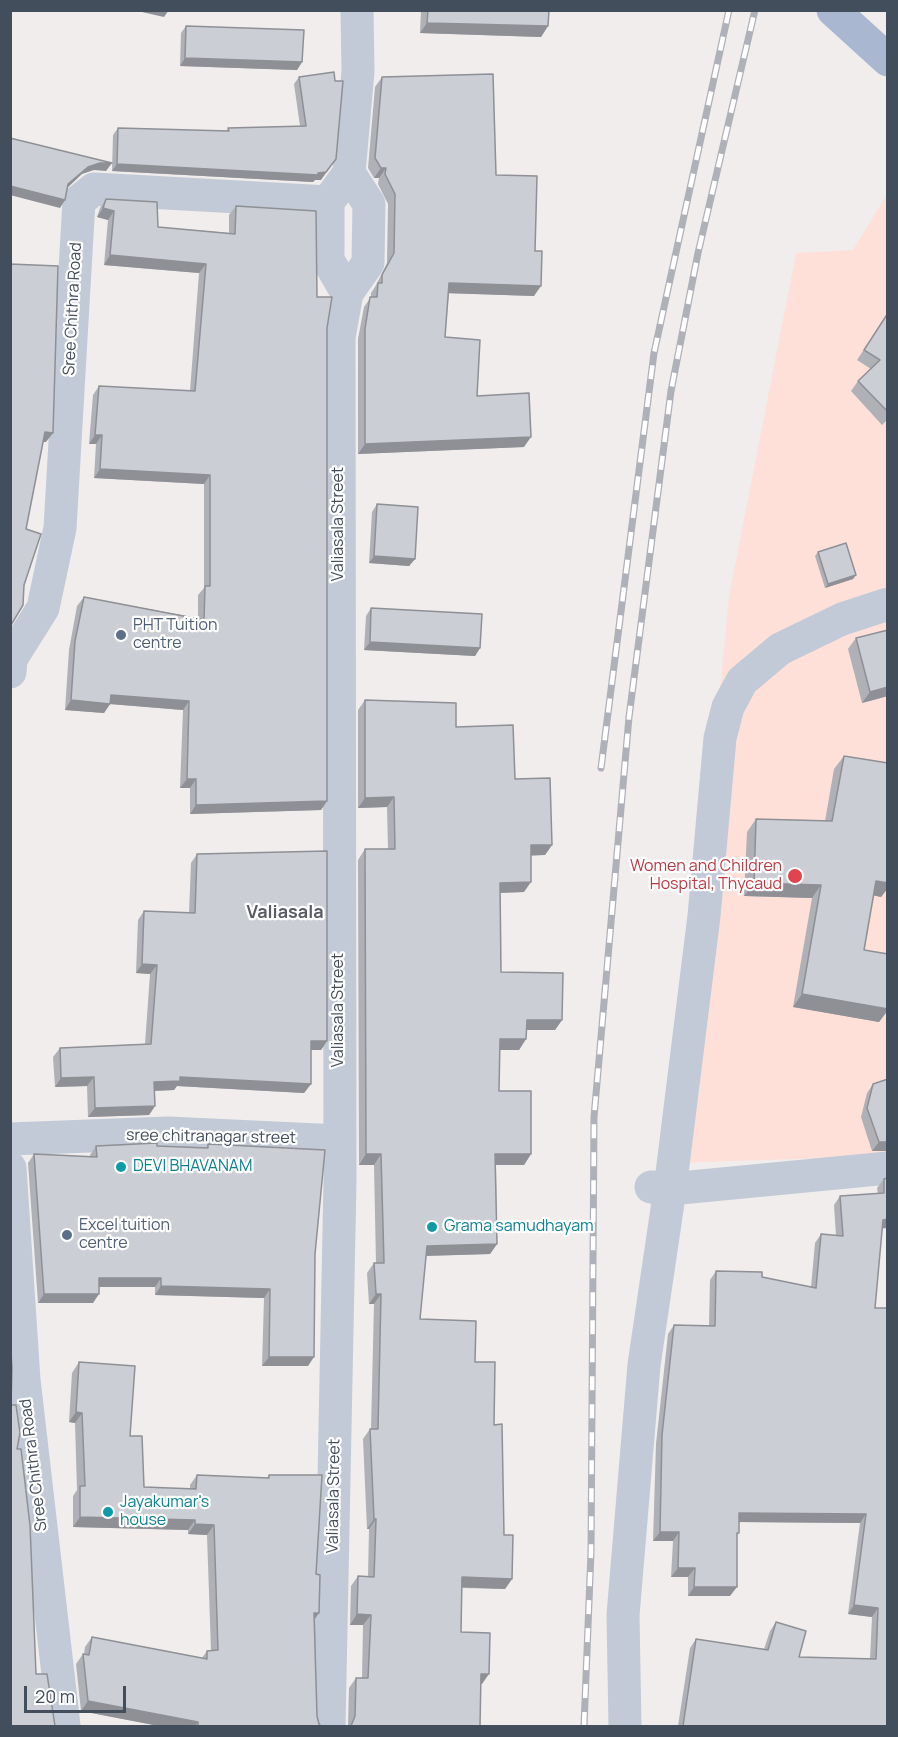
<!DOCTYPE html>
<html>
<head>
<meta charset="utf-8">
<style>
  body { margin:0 }
  #map { position:relative; width:898px; height:1737px; overflow:hidden; background:#f0edec; font-family:Manrope,sans-serif }
  canvas { display:block }
  .frame { position:absolute; inset:0; border:12px solid #434e5c; pointer-events:none }
  .scale { position:absolute; left:24px; top:1686px; width:102px; height:27px; box-sizing:border-box; border:3px solid #434e5c; border-top:0; padding-left:8px; font-size:18px; line-height:21px; white-space:nowrap; color:#434e5c; -webkit-text-stroke:4px #fff; paint-order:stroke }
</style>
</head>
<body>
<div id="map">
<canvas width="898" height="1737"></canvas>
<div class="frame"></div>
<div class="scale">20 m</div>
</div>
<script>
const context = document.querySelector('canvas').getContext('2d');
context.lineJoin = 'round';
function paint(path, color) { context.fillStyle = color; context.fill(path, 'evenodd'); }
const toPath = rows => new Path2D(rows.map(r => 'M' + r).join(''));
function strokePath(path, color, width, dash) { context.strokeStyle = color; context.lineWidth = width; context.lineCap = dash ? 'butt' : 'round'; context.setLineDash(dash || []); context.stroke(path); }
function label(font, color, halo, rows, align = 'center') {
  context.font = font + ' Manrope,sans-serif'; context.lineWidth = 4.5; context.setLineDash([]); context.textBaseline = 'middle'; context.strokeStyle = halo; context.fillStyle = color; for (const [text, x, y, turn = 0] of rows) {
    context.save(); context.translate(x, y); context.rotate((+turn || 0) * Math.PI / 180); context.textAlign = isNaN(turn) ? turn : align; if (halo) context.strokeText(text, 0, 0); context.fillText(text, 0, 0); context.restore();
  }
}
paint(toPath([
  [887,194,887,1156,674,1163,729,596,796,253,853,250]
]), '#fee0d9');
strokePath(toPath([
  [349,173,358,71,357,10],
  [10,672,11,659,43,608,60,528,79,201,94,189,328,202],
  [10,1139,168,1133,339,1141],
  [10,1168,24,1380,64,1726],
  [651,1187,670,1189,888,1168],
  [329,1726,340,1181,339,337,347,293,368,263,369,204,349,173,328,202,328,260,347,293],
  [625,1726,623,1615,644,1365,670,1189,704,916,720,738,728,707,742,681,780,649,842,619,888,604]
]), '#c1cad6', 33);
strokePath(toPath([
  [833,10,888,60]
]), '#a9b8d0', 33);
const rail = toPath([
  [601,768,654,353,729,10],
  [584,1726,591,1552,594,1117,629,717,671,391,698,253,755,10]
]);
strokePath(rail, '#aeb1b8', 7);
strokePath(rail, '#fff', 4.5, [14]);
paint(toPath([
  [421,10,549,10,548,26,541,37,420,33],
  [186,26,302,62,297,70,180,66,181,33],
  [299,77,321,180,315,180,313,182,112,171,113,135,118,128,227,131,228,128,300,126,294,84],
  [382,77,496,175,534,296,449,293,445,337,477,396,524,447,358,454,358,339,364,307,371,297,371,293,375,287,387,263,388,204,378,184,379,178,374,178,368,168,375,87],
  [106,199,158,227,229,233,229,215,236,206,317,297,327,328,327,801,321,810,190,814,190,788,180,788,183,710,110,704,104,713,65,710,69,650,77,606,84,597,198,618,198,595,204,588,204,484,94,478,96,444,89,444,93,395,99,386,190,391,199,273,104,265,108,220,97,217,100,208],
  [888,313,888,419,882,425,851,391,858,381,871,369,857,360],
  [377,504,415,559,409,566,369,563,372,512],
  [818,552,856,575,853,579,825,588,815,556],
  [371,608,480,648,475,656,364,650,366,616],
  [888,630,888,696,862,703,848,649,856,638],
  [365,700,456,727,515,779,552,845,545,855,531,855,524,892,500,893,501,972,562,1020,555,1030,526,1030,526,1039,519,1050,499,1050,499,1091,531,1154,524,1165,496,1165,497,1244,490,1254,426,1256,420,1319,475,1362,494,1425,504,1535,512,1579,505,1589,462,1588,461,1632,482,1684,481,1684,480,1726,484,1726,348,1726,349,1688,356,1678,362,1678,363,1625,350,1625,351,1586,358,1576,368,1576,369,1529,367,1529,363,1439,370,1429,371,1429,374,1304,369,1304,367,1273,374,1263,376,1263,374,1165,359,1165,358,860,365,849,388,849,387,807,358,808,358,710],
  [844,756,888,763,888,888,881,897,873,895,864,950,888,954,888,1010,879,1022,793,1007,812,898,744,896,747,832,756,819,825,821,834,769],
  [197,854,327,1041,321,1050,311,1050,311,1084,304,1093,177,1086,174,1090,155,1091,155,1106,149,1115,88,1117,87,1086,55,1087,53,1057,60,1048,145,1044,150,974,136,973,138,920,144,911,189,913,191,863],
  [873,1084,888,1151,872,1151,861,1117,867,1093],
  [208,1144,315,1254,308,1366,262,1366,264,1298,155,1295,155,1287,99,1287,93,1303,38,1303,28,1163,34,1154,90,1157,90,1155,96,1146,206,1148],
  [888,1178,888,1228,882,1228,875,1308,888,1726,678,1726,690,1648,696,1639,764,1649,770,1631,776,1622,799,1657,870,1659,872,1617,848,1614,860,1523,739,1522,737,1537,730,1596,688,1596,688,1577,671,1577,673,1541,653,1541,656,1444,668,1334,674,1325,709,1326,710,1280,716,1271,762,1277,811,1287,815,1243,821,1234,836,1236,834,1205,840,1196,878,1194,877,1188,884,1179],
  [79,1362,130,1436,144,1487,190,1489,190,1485,197,1475,267,1478,269,1475,316,1574,315,1620,317,1716,319,1724,321,1726,159,1726,81,1711,76,1664,83,1654,84,1654,85,1647,92,1637,202,1658,207,1651,211,1651,207,1535,188,1534,188,1530,73,1527,73,1496,77,1490,75,1423,69,1422,72,1373]
]), '#afb1b7');
paint(toPath([
  [133,10,169,10,164,17],
  [427,23,548,26,541,37,420,33],
  [185,58,302,62,297,70,180,66],
  [336,159,321,180,315,180,313,182,112,171,117,164],
  [100,163,112,163,106,171,94,170,82,174,63,192,68,184,88,167],
  [381,168,386,168,379,178,374,178],
  [10,186,65,200,60,208,10,195],
  [103,208,114,211,108,220,97,217],
  [110,255,206,264,199,273,104,265],
  [449,283,541,286,534,296,442,293],
  [45,432,53,433,46,442,38,442],
  [95,435,102,435,96,444,89,444],
  [531,437,524,447,358,454,365,444],
  [100,469,210,475,204,484,94,478],
  [374,556,415,559,409,566,369,563],
  [856,575,853,579,825,588,828,584],
  [370,642,480,648,475,656,364,650],
  [888,687,888,696,862,703,870,692],
  [111,695,189,701,183,710,110,704,104,713,65,710,71,700],
  [187,779,196,779,190,788,180,788],
  [394,797,387,807,358,808,365,798],
  [327,801,321,810,190,814,196,805],
  [531,845,552,845,545,855,524,856],
  [876,881,888,883,888,888,881,897,867,894],
  [531,882,524,892,492,893,500,883],
  [754,883,821,885,812,898,744,896],
  [142,964,157,965,150,974,136,973],
  [802,994,888,1009,888,1010,879,1022,793,1007],
  [527,1020,562,1020,555,1030,520,1030],
  [500,1039,526,1039,519,1050,492,1050],
  [311,1041,327,1041,321,1050,304,1050],
  [94,1077,87,1086,55,1087,61,1078],
  [180,1077,311,1084,304,1093,177,1086,174,1090,148,1091,154,1082],
  [155,1106,149,1115,88,1117,95,1108],
  [879,1142,888,1142,888,1151,872,1151],
  [366,1154,381,1154,374,1165,359,1165],
  [495,1154,531,1154,524,1165,488,1165],
  [888,1219,888,1228,876,1229,883,1220],
  [497,1244,490,1254,420,1256,427,1246],
  [99,1278,161,1278,155,1287,93,1287],
  [161,1286,270,1289,264,1298,155,1295],
  [44,1294,99,1294,93,1303,38,1303],
  [376,1294,381,1294,374,1304,369,1304],
  [269,1357,314,1357,308,1366,262,1366],
  [76,1412,82,1413,75,1423,69,1422],
  [739,1513,866,1514,860,1523,733,1522],
  [80,1517,195,1520,188,1530,73,1527],
  [374,1519,376,1519,369,1529,367,1529],
  [195,1524,214,1525,207,1535,188,1534],
  [660,1532,679,1532,673,1541,653,1541],
  [678,1568,695,1568,688,1577,671,1577],
  [462,1577,512,1579,505,1589,455,1587],
  [694,1587,737,1587,730,1596,688,1596],
  [854,1605,878,1608,872,1617,848,1614],
  [314,1613,319,1613,312,1623],
  [357,1614,371,1615,363,1625,350,1625],
  [481,1674,489,1674,482,1684,474,1684],
  [88,1701,198,1722,195,1726,159,1726,81,1711]
]), '#8e9095');
const building = toPath([
  [428,10,549,10,548,26,427,23,428,10],
  [186,26,304,30,302,62,185,58,186,26],
  [334,72,335,81,343,81,336,159,326,172,318,173,318,175,117,164,118,128,229,131,228,128,306,126,299,77,334,72],
  [493,74,496,175,537,176,535,251,542,251,541,286,449,283,445,337,480,340,477,396,529,393,531,437,365,444,365,329,370,297,377,297,378,283,382,283,382,275,394,253,395,194,385,174,386,168,381,168,375,158,382,77,493,74],
  [10,138,112,163,100,163,88,167,68,184,65,200,10,186,10,138],
  [106,199,157,202,158,227,235,234,236,206,316,211,317,297,332,297,327,328,327,801,196,805,196,779,187,779,189,701,111,695,110,704,71,700,75,641,84,597,204,620,205,586,210,586,210,475,100,469,102,435,95,435,99,386,195,391,206,264,110,255,114,211,103,208,106,199],
  [10,264,58,266,53,433,45,432,26,529,41,534,24,585,23,605,11,625,10,264],
  [888,313,888,412,858,381,880,360,864,350,888,313],
  [377,504,418,507,415,559,374,556,377,504],
  [846,543,856,575,828,584,818,552,846,543],
  [371,608,482,614,480,648,370,642,371,608],
  [888,630,888,687,870,692,856,638,888,630],
  [365,700,456,703,456,727,513,725,515,779,550,778,552,845,531,845,531,882,500,883,501,972,563,973,562,1020,527,1020,526,1039,500,1039,499,1091,531,1091,531,1154,495,1154,497,1244,427,1246,420,1319,476,1321,475,1362,495,1362,494,1425,502,1424,504,1535,513,1535,512,1579,462,1577,461,1632,490,1633,489,1674,481,1674,480,1726,484,1726,351,1726,355,1716,356,1678,368,1678,371,1615,357,1614,358,1576,374,1577,376,1519,374,1519,370,1429,378,1429,381,1294,376,1294,374,1263,384,1263,381,1154,366,1154,365,849,395,849,394,797,365,798,365,700],
  [844,756,888,763,888,883,876,881,864,950,888,954,888,1009,802,994,821,885,754,883,756,819,832,821,844,756],
  [327,851,327,1041,311,1041,311,1084,180,1077,180,1081,154,1082,155,1106,95,1108,94,1077,61,1078,60,1048,151,1044,157,965,142,964,144,911,195,913,197,854,327,851],
  [888,1079,888,1142,879,1142,867,1108,873,1084,888,1079],
  [157,1143,157,1146,208,1148,208,1144,325,1150,315,1254,314,1357,269,1357,270,1289,161,1286,161,1278,99,1278,99,1294,44,1294,34,1154,97,1157,96,1146,157,1143],
  [888,1178,888,1219,883,1220,875,1308,888,1308,888,1726,683,1726,696,1639,768,1650,776,1622,806,1631,799,1657,876,1659,878,1608,854,1605,866,1514,739,1513,739,1533,737,1533,737,1587,694,1587,695,1568,678,1568,679,1532,660,1532,662,1435,674,1325,715,1326,716,1271,762,1272,762,1277,816,1288,821,1234,843,1236,840,1196,884,1193,884,1179,888,1178],
  [10,1338,12,1368,11,1405,16,1405,20,1433,17,1449,21,1449,30,1525,36,1674,47,1674,55,1726,10,1726,10,1338],
  [79,1362,135,1366,130,1436,142,1436,144,1487,196,1489,197,1475,269,1478,269,1475,322,1475,316,1574,320,1575,319,1613,314,1613,317,1716,319,1724,321,1726,198,1726,198,1722,88,1701,83,1654,89,1655,92,1637,207,1659,207,1651,218,1650,214,1525,195,1524,195,1520,80,1517,80,1486,85,1486,82,1413,76,1412,79,1362]
]);
paint(building, '#cbced5');
strokePath(building, '#8e9095', 1.5);
for (const [x, y, r, color] of [
  [121,635,6,"#5c6f8a"],
  [795,876,8,"#e0444e"],
  [121,1167,6,"#0f9aa8"],
  [432,1227,6,"#0f9aa8"],
  [67,1235,6,"#5c6f8a"],
  [108,1512,6,"#0f9aa8"]
]) { const dot = new Path2D(); dot.arc(x, y, r, 0, 2 * Math.PI); context.fillStyle = color; context.fill(dot); strokePath(dot, '#fff', 2); }
label('16px', '#434e5c', '#fff', [
  ["Sree Chithra Road",73,309,-87],
  ["Valiasala Street",339,524,-90],
  ["Valiasala Street",339,1010,-90],
  ["sree chitranagar street",211,1137,1],
  ["Sree Chithra Road",34,1465,-97],
  ["Valiasala Street",334,1496,-89]
]);
label('16px', '#4e5e75', '#fff', [
  ["PHT Tuition",133,626],
  ["centre",133,644],
  ["Excel tuition",79,1226],
  ["centre",79,1244]
], 'left');
label('16px', '#be3a42', '#fff', [
  ["Women and Children",782,867],
  ["Hospital, Thycaud",782,885]
], 'right');
label('16px', '#0d838f', '#fff', [
  ["DEVI BHAVANAM",133,1167],
  ["Grama samudhayam",444,1227],
  ["Jayakumar's",120,1503],
  ["house",120,1521]
], 'left');
label('bold 18px', '#595c63', '#fff', [
  ["Valiasala",285,913]
]);
</script>
</body>
</html>
